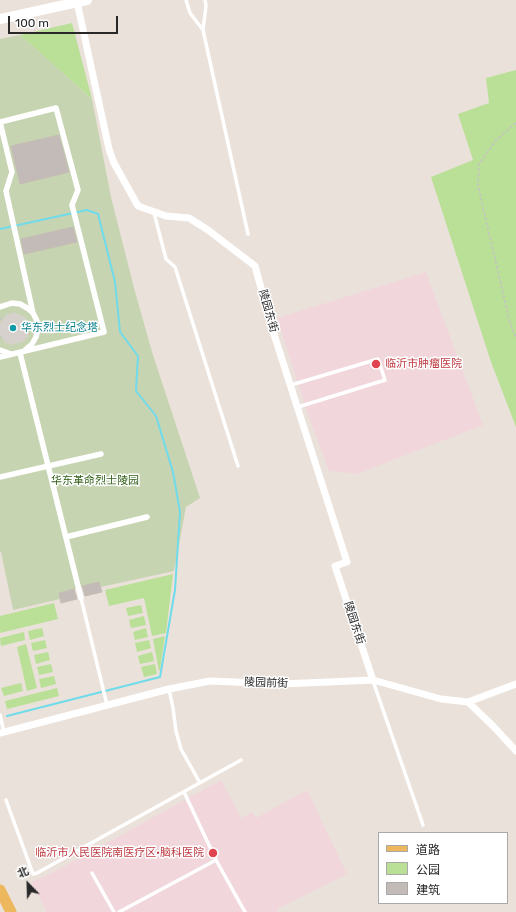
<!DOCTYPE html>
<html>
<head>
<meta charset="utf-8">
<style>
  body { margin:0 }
  #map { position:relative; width:516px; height:912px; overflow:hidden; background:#eae1da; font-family:Rubik,"Noto Sans SC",sans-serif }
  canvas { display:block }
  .legend { position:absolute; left:378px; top:832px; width:130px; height:72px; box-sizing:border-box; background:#fff; border:1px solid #a9a9a9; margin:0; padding:5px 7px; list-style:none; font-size:12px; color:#282828 }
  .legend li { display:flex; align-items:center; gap:8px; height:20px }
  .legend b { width:20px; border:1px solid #a9a9a9 }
  .north { position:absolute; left:8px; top:864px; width:40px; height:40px; -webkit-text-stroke:3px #fff; paint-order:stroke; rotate:337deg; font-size:11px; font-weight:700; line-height:16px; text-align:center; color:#282828 }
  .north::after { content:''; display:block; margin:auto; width:14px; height:18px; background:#282828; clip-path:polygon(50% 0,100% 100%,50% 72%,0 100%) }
  .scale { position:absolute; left:8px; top:16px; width:110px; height:18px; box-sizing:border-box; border:2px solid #282828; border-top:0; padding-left:5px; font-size:12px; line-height:14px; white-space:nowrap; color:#282828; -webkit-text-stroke:3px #fff; paint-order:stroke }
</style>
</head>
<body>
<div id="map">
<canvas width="516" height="912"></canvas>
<ul class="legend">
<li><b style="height:5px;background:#ecb75d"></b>道路</li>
<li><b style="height:11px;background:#bae097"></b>公园</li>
<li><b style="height:11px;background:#c3bbb7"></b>建筑</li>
</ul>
<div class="north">北</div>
<div class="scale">100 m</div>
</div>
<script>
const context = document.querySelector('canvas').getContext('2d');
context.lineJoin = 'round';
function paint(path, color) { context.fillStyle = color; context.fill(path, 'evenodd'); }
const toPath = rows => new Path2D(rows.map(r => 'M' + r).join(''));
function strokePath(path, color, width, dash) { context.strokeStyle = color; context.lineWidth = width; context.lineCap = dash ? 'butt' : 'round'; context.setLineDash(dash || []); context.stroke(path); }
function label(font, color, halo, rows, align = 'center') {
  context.font = font + ' Rubik,"Noto Sans SC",sans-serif'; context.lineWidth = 3; context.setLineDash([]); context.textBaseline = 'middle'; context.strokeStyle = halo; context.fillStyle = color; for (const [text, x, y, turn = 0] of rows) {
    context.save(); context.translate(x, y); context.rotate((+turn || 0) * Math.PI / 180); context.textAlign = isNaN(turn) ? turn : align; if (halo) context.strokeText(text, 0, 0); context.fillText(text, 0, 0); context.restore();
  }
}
paint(toPath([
  [426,272,483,425,357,474,329,471,306,409,277,318],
  [221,780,241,818,252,812,256,818,307,790,347,874,277,909,278,912,47,912,31,882,54,872]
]), '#f1d7dc');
paint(toPath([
  [72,23,92,99,20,35],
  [516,70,516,427,491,362,431,177,473,160,458,114,489,103,486,78],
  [173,574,166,633,152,636,144,598,109,606,105,590],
  [54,603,58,619,0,633,0,616],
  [141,605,143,613,128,616,126,608],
  [144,616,146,625,131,628,129,620],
  [42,628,44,636,30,640,28,631],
  [146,628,148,637,135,640,133,632],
  [24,632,25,640,1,646,0,638],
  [165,636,160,670,159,671,153,639],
  [45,640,47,648,33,651,31,643],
  [149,640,151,648,137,652,135,643],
  [26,644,37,688,27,691,17,647],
  [48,652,50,660,36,664,34,655],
  [152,652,154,661,140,664,138,656],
  [51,664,53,672,39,675,37,667],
  [155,664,157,674,144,677,141,667],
  [54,676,56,684,41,688,39,679],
  [21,683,23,691,4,696,1,688],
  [57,688,59,696,7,709,5,701]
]), '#bae097');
paint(toPath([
  [20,35,92,99,111,197,134,288,152,352,200,498,186,507,174,571,101,587,99,582,59,593,60,599,13,610,1,552,0,552,0,39]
]), '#c7d4b2');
paint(toPath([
  [13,312,27,318,26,321,29,322,28,338,25,338,25,341,10,345,9,342,6,344,0,334,0,323,8,313,11,315]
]), '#d7d1cd');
strokePath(toPath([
  [0,229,87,210,98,214,115,282,120,332,138,356,136,391,156,416,173,472,180,512,175,590,160,677,7,716]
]), '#6fdbeb', 2);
const building = toPath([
  [59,135,69,172,20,184,11,146,59,135],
  [73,227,77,242,24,254,21,239,73,227],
  [99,582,102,592,85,596,82,586,99,582],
  [74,589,77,599,61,603,59,593,74,589]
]);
paint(building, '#c3bbb7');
strokePath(building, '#c5bdb4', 1);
strokePath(toPath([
  [516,123,496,140,479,164,478,186,510,323,516,338],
  [0,317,2,320],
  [0,337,1,336]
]), '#c3c3c3', 1.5, [3, 2]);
strokePath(toPath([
  [186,0,190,13,203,30,206,6,205,0],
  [203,30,248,234],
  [154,213,166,259,175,267,238,466],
  [291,385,378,359,385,380,298,407],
  [81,598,107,705],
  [373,681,423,825],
  [169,689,173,708,176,731,181,749,200,783],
  [0,715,4,732],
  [184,792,216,860,245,912],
  [6,800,33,874,37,873,241,760],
  [92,873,114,912],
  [119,912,216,860]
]), '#fff', 3.5);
strokePath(toPath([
  [0,122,56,108,78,190,72,205,104,332,0,357],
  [0,122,12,172,6,191,33,313],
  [0,307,12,303,20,304,27,308,33,313,37,321,38,329,36,337,32,344,25,350],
  [0,350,11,354],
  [20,353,81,598],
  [0,477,101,454],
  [66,537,147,517]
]), '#fff', 5.5);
strokePath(toPath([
  [77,2,109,149,114,163,138,206,166,216,189,218,208,230,255,266,271,325,347,562,335,566,373,680],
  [468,702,516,684],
  [0,733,169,689,210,681,282,684,373,680,441,699,468,702,493,726,516,751]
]), '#fff', 7);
strokePath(toPath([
  [0,19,87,0]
]), '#fff', 10);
strokePath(toPath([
  [0,890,11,912]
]), '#ecb75d', 11);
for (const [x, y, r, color] of [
  [13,328,4,"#0f9aa8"],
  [376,364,5,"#e0444e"],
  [213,853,5,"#e0444e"]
]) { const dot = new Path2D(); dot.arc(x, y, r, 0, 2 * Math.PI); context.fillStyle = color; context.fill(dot); strokePath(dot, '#fff', 1.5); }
label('11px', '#282828', '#fff', [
  ["陵园东街",268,311,74],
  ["陵园东街",354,623,72],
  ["陵园前街",266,683,2]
]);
label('11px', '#0d838f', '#fff', [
  ["华东烈士纪念塔",21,328]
], 'left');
label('11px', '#be3a42', '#fff', [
  ["临沂市肿瘤医院",385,364],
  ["临沂市人民医院南医疗区·脑科医院",204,853,"right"]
], 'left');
label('11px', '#34621b', '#fff', [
  ["华东革命烈士陵园",95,481]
]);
</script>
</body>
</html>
